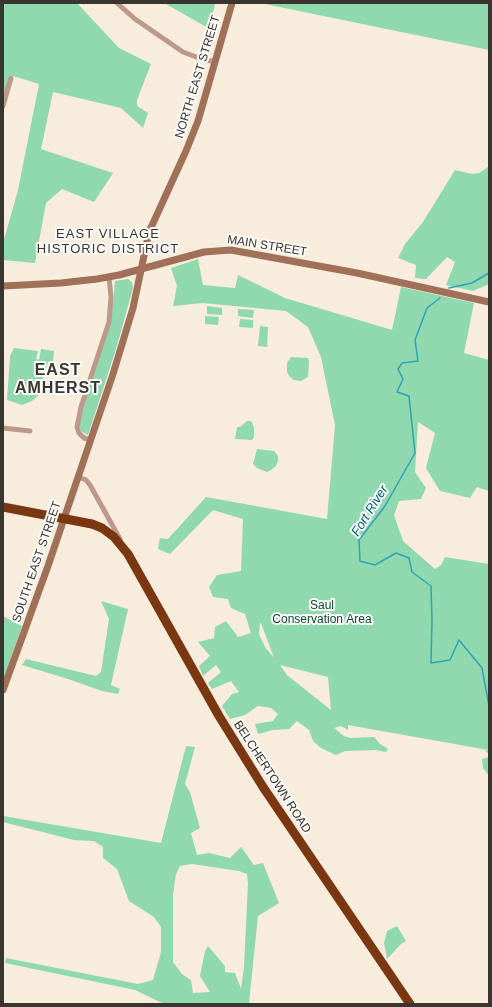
<!DOCTYPE html>
<html>
<head>
<meta charset="utf-8">
<style>
  body { margin:0 }
  #map { position:relative; width:492px; height:1007px; overflow:hidden; background:#f8ecdc; font-family:Helvetica,sans-serif }
  canvas { display:block }
  .frame { position:absolute; inset:0; border:4px solid #39352f; pointer-events:none }
</style>
</head>
<body>
<div id="map">
<canvas width="492" height="1007"></canvas>
<div class="frame"></div>
</div>
<script>
const context = document.querySelector('canvas').getContext('2d');
context.lineJoin = 'round';
function paint(path, color) { context.fillStyle = color; context.fill(path, 'evenodd'); }
const toPath = rows => new Path2D(rows.map(r => 'M' + r).join(''));
function strokePath(path, color, width, dash) { context.strokeStyle = color; context.lineWidth = width; context.lineCap = dash ? 'butt' : 'round'; context.setLineDash(dash || []); context.stroke(path); }
function label(font, color, halo, rows, align = 'center') {
  context.font = font + ' Helvetica,sans-serif'; context.lineWidth = 4; context.setLineDash([]); context.textBaseline = 'middle'; context.strokeStyle = halo; context.fillStyle = color; for (const [text, x, y, turn = 0] of rows) {
    context.save(); context.translate(x, y); context.rotate((+turn || 0) * Math.PI / 180); context.textAlign = isNaN(turn) ? turn : align; if (halo) context.strokeText(text, 0, 0); context.fillText(text, 0, 0); context.restore();
  }
}
paint(toPath([
  [3,3,77,3,119,48,151,64,137,100,137,106,148,113,143,128,121,108,53,92,41,149,113,173,94,202,62,189,46,203,35,263,3,260,3,243,18,190,39,84,10,75,3,97],
  [164,3,215,3,210,29],
  [260,3,489,3,489,50],
  [488,167,489,167,489,284,473,291,446,285,455,262,447,257,426,279,415,278,416,265,398,258,405,244,423,222,455,170,472,174,479,173],
  [198,259,203,285,235,288,238,275,285,298,392,330,401,287,474,303,464,353,489,360,489,491,477,487,470,498,440,491,426,468,435,433,418,422,415,472,426,488,421,499,399,501,394,515,403,541,435,569,441,565,445,557,489,564,489,754,485,751,488,750,348,725,348,730,341,726,334,728,344,736,350,738,374,737,380,744,388,749,386,752,376,750,345,751,336,755,321,748,313,741,309,730,297,721,289,729,273,730,258,734,255,724,273,721,278,714,271,708,258,706,245,715,230,719,222,706,232,694,239,692,231,681,212,689,208,683,221,672,216,665,203,676,199,666,210,656,198,642,214,638,215,627,226,621,238,637,251,633,245,614,231,608,228,599,213,597,209,587,217,575,241,571,243,519,213,510,170,554,158,549,160,538,168,539,206,497,327,519,335,425,321,357,308,327,286,311,203,303,173,306,177,286,171,268],
  [260,623,261,623,274,658,265,647,259,634],
  [280,665,328,677,331,710,287,675],
  [128,279,132,282,133,288,116,349,88,435,81,431,79,426,79,420,113,304,115,281],
  [207,306,222,308,222,315,207,314],
  [238,309,254,310,253,318,238,316],
  [205,316,219,317,218,325,205,324],
  [240,319,253,320,253,328,239,327],
  [260,326,268,327,267,347,258,346],
  [14,348,38,351,36,359,39,360,41,349,54,351,53,363,48,362,38,396,32,401,22,405,7,400,10,356],
  [291,357,308,358,309,360,308,377,301,381,294,380,290,377,287,372,287,363],
  [247,421,251,421,254,427,254,437,252,440,235,439,237,427,240,427],
  [257,449,274,451,278,456,278,461,276,466,271,470,267,472,257,468,253,464],
  [101,601,128,609,111,685,120,689,118,694,102,691,68,679,22,665,26,659,96,676,101,672,109,619],
  [3,616,22,626,3,681],
  [186,746,195,747,185,784,190,792,200,828,191,833,197,855,209,853,230,858,241,847,254,865,263,863,279,903,258,916,249,1003,164,1004,135,990,5,963,6,958,138,984,153,980,161,952,161,927,154,917,129,901,117,869,103,858,103,847,94,841,74,840,3,822,3,816,161,843],
  [192,864,239,871,247,874,248,883,244,967,241,989,235,973,225,972,225,966,208,946,205,951,200,976,210,992,193,993,191,980,182,974,173,962,173,895,176,874,180,866],
  [489,757,489,776,483,768,482,759],
  [397,926,406,941,401,944,387,959,384,943,387,931]
]), '#90d8ae');
strokePath(toPath([
  [449,288,472,283,489,273],
  [440,298,427,308,415,340,418,361,402,363,398,369,403,379,397,392,409,396,415,453,385,506,359,540,360,561,375,565,396,553,409,558,412,572,431,586,432,620,431,663,450,660,459,640,482,668,489,706]
]), '#2fa2ba', 1.5);
strokePath(toPath([
  [117,3,135,19,183,52,199,58,215,62],
  [3,106,11,78],
  [3,428,30,431],
  [91,440,84,438,79,433,77,427,81,407,109,322,111,297,109,277],
  [79,477,86,480,90,485,120,539]
]), '#bc998a', 5);
strokePath(toPath([
  [3,286,61,283,97,279,119,275,204,252,231,250,357,273,489,302],
  [3,690,48,566,113,374,133,308,149,232,186,151,198,121,232,3]
]), '#a17059', 7);
strokePath(toPath([
  [3,507,92,524,102,528,114,537,128,554,219,716,263,787,410,1004]
]), '#7a3712', 9);
label('12px', '#39352f', '#fdfbf8', [
  ["NORTH EAST STREET",198,77,-73],
  ["MAIN STREET",267,246,9],
  ["SOUTH EAST STREET",37,562,-71],
  ["BELCHERTOWN ROAD",272,777,57]
]);
label('12px', '#0a4c2f', '#fdfbf8', [
  ["Saul",322,606],
  ["Conservation Area",322,620]
]);
context.letterSpacing = '1px';
label('13px', '#39352f', '#fdfbf8', [
  ["EAST VILLAGE",108,234],
  ["HISTORIC DISTRICT",108,249]
]);
context.letterSpacing = '0px';
label('italic 13px', '#006273', '#fdfbf8', [
  ["Fort River",370,511,-58]
]);
context.letterSpacing = '1px';
label('bold 16px', '#39352f', '#fdfbf8', [
  ["EAST",58,371],
  ["AMHERST",58,389]
]);
context.letterSpacing = '0px';
</script>
</body>
</html>
